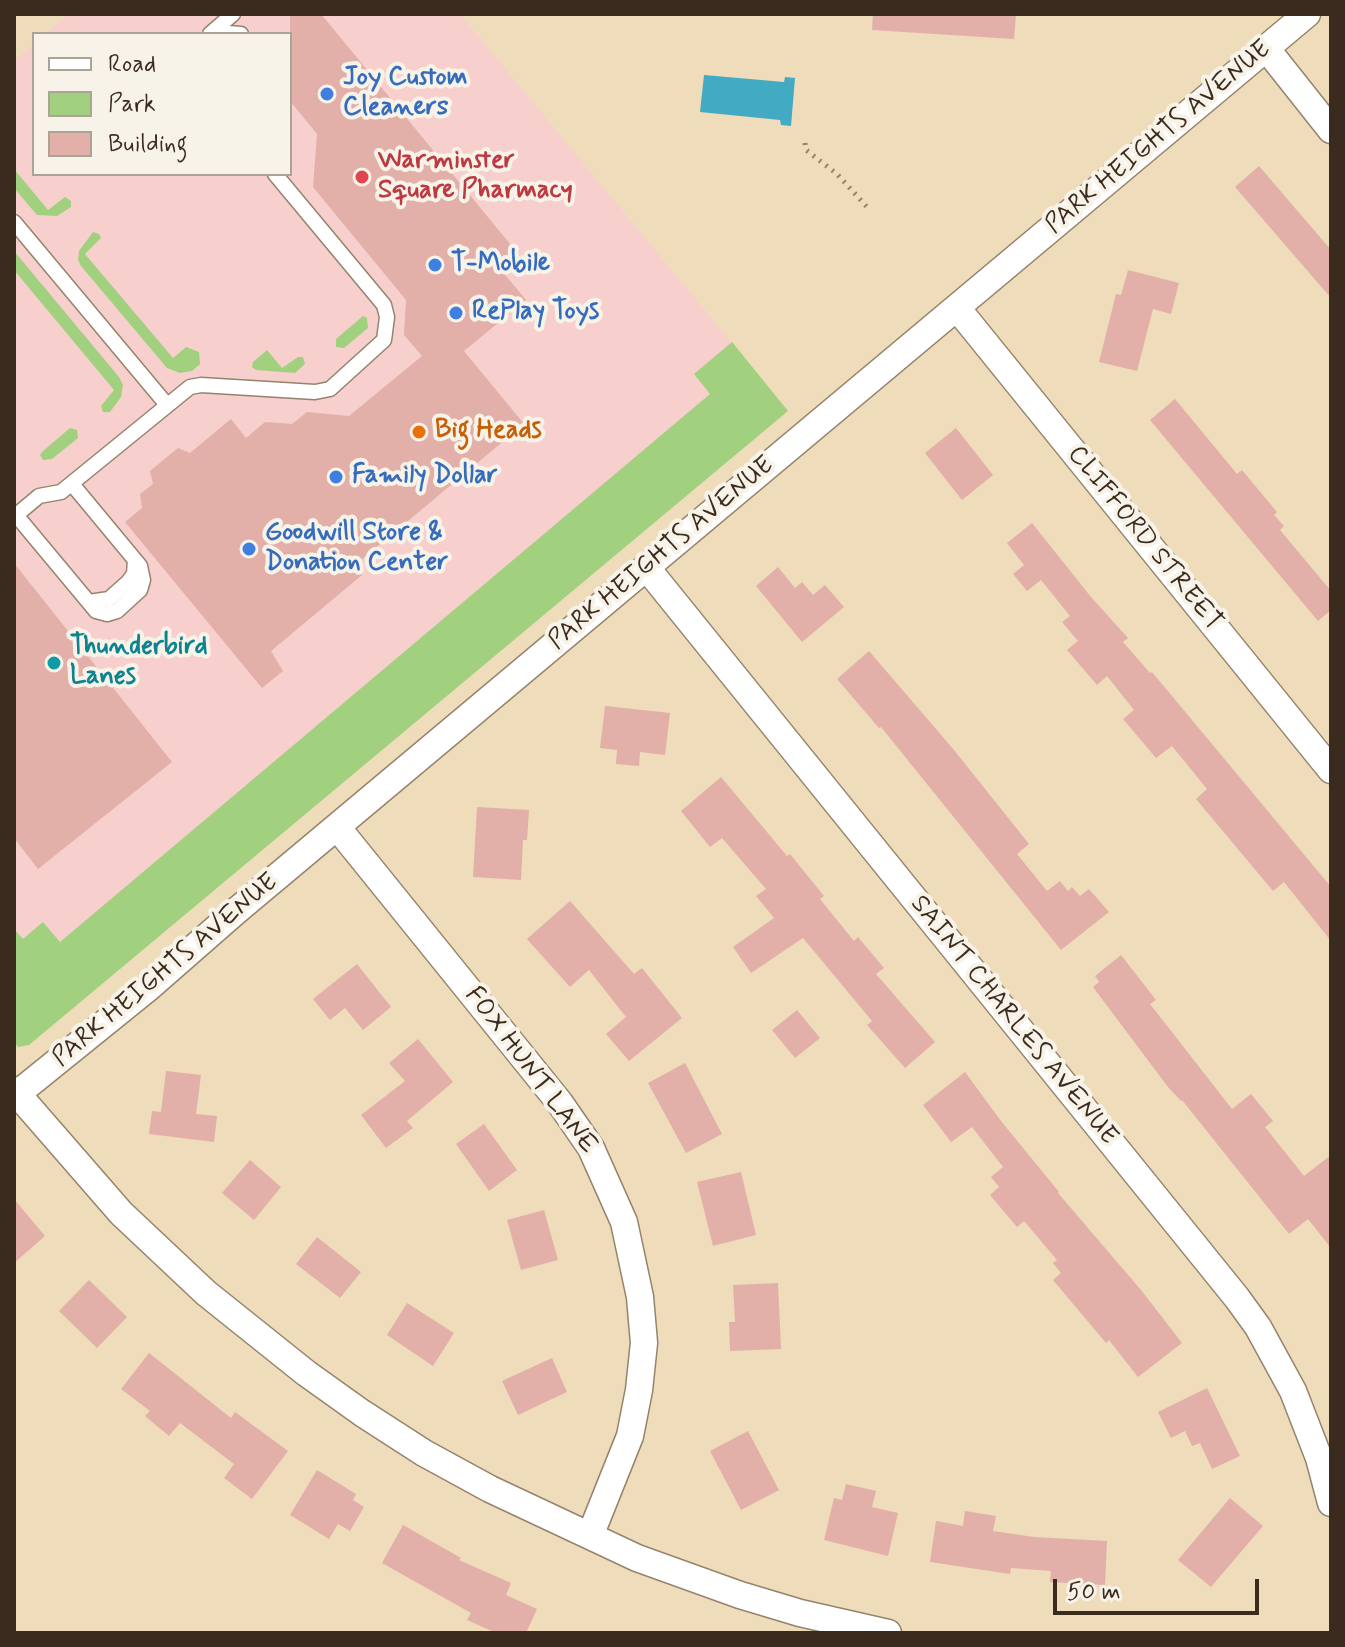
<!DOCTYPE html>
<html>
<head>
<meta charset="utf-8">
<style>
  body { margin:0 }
  #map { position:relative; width:1345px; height:1647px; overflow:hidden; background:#efdcba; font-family:Mynerve,sans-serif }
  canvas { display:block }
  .frame { position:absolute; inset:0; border:16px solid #3b2a1e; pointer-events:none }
  .legend { position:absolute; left:32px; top:32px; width:260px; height:144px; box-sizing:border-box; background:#f7f3e8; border:2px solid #aca397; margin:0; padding:10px 14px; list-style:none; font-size:24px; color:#3b2a1e }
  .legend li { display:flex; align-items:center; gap:16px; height:40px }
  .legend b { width:40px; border:2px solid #aca397 }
  .scale { position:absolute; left:1053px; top:1579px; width:206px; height:36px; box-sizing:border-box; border:4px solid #3b2a1e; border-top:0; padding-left:10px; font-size:24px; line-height:28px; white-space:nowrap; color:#3b2a1e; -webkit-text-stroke:6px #f7f3e8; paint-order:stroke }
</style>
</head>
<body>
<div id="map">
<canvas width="1345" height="1647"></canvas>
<div class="frame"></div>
<ul class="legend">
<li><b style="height:10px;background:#fff"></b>Road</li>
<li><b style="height:22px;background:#a1d07e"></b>Park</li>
<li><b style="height:22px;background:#e2afa9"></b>Building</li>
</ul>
<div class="scale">50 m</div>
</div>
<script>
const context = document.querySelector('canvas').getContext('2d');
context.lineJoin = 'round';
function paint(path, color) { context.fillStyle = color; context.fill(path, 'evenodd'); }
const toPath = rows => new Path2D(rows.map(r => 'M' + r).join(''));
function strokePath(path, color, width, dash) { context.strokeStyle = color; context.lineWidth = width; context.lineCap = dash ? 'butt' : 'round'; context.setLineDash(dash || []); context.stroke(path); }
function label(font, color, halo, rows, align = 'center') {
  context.font = font + ' Mynerve,sans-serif'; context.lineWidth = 8; context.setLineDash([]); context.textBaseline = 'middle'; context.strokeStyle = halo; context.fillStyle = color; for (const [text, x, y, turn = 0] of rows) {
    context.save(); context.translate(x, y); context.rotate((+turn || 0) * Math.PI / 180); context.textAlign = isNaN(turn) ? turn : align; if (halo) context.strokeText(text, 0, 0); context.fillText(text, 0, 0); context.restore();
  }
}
paint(toPath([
  [69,14,460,14,788,411,14,1040,14,61,34,44,34,174,290,174,290,34,45,34]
]), '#f7d0ce');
paint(toPath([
  [14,169,48,210,65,197,71,201,71,207,57,216,37,215,14,188],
  [93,232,99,234,101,238,85,254,173,358,186,347,199,352,200,364,192,371,180,373,167,368,81,266,78,260,79,251],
  [14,251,119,377,123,385,121,397,110,412,103,412,101,406,114,390,14,270],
  [363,316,367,318,368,328,344,348,336,347,336,339],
  [732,342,788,411,29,1045,18,1047,14,1042,14,929,23,939,43,922,60,942,710,394,694,374],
  [267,350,282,368,298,357,303,357,305,364,295,373,256,370,252,367,253,362],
  [70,428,77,430,78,438,52,459,43,460,40,455,43,451]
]), '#a1d07e');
paint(toPath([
  [704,75,784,82,785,77,795,78,791,126,781,125,780,120,700,112]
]), '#42aac2');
paint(toPath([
  [290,14,321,14,515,250,497,265,526,300,464,351,524,424,354,566,362,575,271,651,283,671,262,688,125,522,142,508,140,494,153,484,150,471,178,448,190,453,231,419,246,438,265,422,292,424,307,412,349,416,422,356,404,335,406,300,313,187,317,134,290,101],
  [873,14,1016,14,1014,39,872,30],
  [1259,166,1331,250,1331,298,1235,187],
  [1128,270,1179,283,1171,314,1153,309,1137,371,1099,362,1116,294,1121,295],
  [1175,399,1237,474,1242,470,1277,512,1274,515,1284,526,1280,530,1331,591,1331,610,1318,621,1150,420],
  [956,428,993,475,962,500,925,453],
  [1032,523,1091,597,1128,638,1123,642,1150,673,1152,672,1331,887,1331,941,1284,882,1273,891,1196,799,1207,789,1172,746,1156,758,1123,719,1134,710,1107,676,1097,685,1067,650,1078,641,1062,622,1070,616,1041,580,1027,591,1013,574,1024,565,1007,543],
  [14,563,172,762,38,869,14,838],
  [778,567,795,588,802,582,813,595,825,585,844,607,802,642,756,586],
  [869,651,954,750,1029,844,1017,854,1047,891,1060,881,1068,891,1072,887,1080,896,1089,889,1109,912,1061,950,881,727,879,728,837,679],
  [605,706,670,713,665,755,640,752,639,766,616,764,617,750,600,748],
  [721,777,787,856,790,854,824,896,820,899,854,941,858,937,884,968,876,974,935,1042,905,1068,867,1025,872,1021,803,938,751,973,733,947,774,918,756,896,766,889,722,838,710,847,681,811],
  [477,807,529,810,527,840,523,840,521,880,473,877],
  [570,901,634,974,642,968,682,1018,629,1061,606,1034,626,1017,589,970,570,987,527,939],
  [1121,955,1156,1000,1150,1004,1232,1109,1251,1094,1273,1121,1265,1127,1304,1176,1331,1155,1331,1248,1308,1219,1289,1234,1182,1100,1181,1101,1168,1087,1093,987,1099,982,1095,976],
  [357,964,391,1007,363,1030,345,1008,330,1020,313,999],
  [797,1010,820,1038,795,1058,772,1030],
  [418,1039,453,1082,407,1121,413,1128,386,1148,361,1115,405,1081,389,1063],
  [685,1063,722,1134,686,1153,648,1083],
  [166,1071,201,1075,196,1114,217,1116,214,1142,149,1134,152,1111,161,1112],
  [965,1072,1001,1121,1059,1192,1058,1193,1141,1290,1182,1343,1138,1377,1109,1340,1106,1343,1053,1280,1061,1273,1053,1263,1057,1260,1024,1221,1017,1227,990,1195,999,1187,991,1177,1003,1167,972,1127,951,1142,923,1105],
  [484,1124,517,1170,489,1191,456,1144],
  [250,1160,281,1187,254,1220,222,1193],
  [741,1172,756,1235,713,1246,697,1182],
  [14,1199,45,1236,14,1263],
  [544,1210,558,1260,521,1270,507,1220],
  [317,1237,361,1272,340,1298,296,1264],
  [89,1280,127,1317,97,1348,59,1311],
  [778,1283,781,1349,730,1351,729,1322,735,1322,733,1285],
  [407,1303,454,1333,433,1366,387,1335],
  [149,1353,231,1418,235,1412,288,1451,252,1499,224,1478,234,1464,180,1423,169,1436,145,1416,150,1411,121,1389],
  [552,1358,567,1392,518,1415,502,1381],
  [1207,1388,1240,1456,1212,1469,1200,1443,1192,1446,1185,1431,1171,1438,1158,1412],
  [748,1431,779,1490,741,1510,710,1451],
  [317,1470,356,1494,353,1500,364,1507,350,1531,338,1524,329,1539,290,1515],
  [846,1484,876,1491,872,1507,898,1513,888,1556,824,1540,834,1498,842,1500],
  [1230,1498,1263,1526,1211,1587,1178,1560],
  [965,1511,996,1516,993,1531,1034,1537,1107,1541,1105,1585,1050,1582,1051,1571,1011,1568,1010,1574,930,1562,936,1521,963,1526],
  [403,1525,461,1558,459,1560,511,1583,506,1595,537,1609,526,1633,496,1633,467,1620,471,1613,382,1563]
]), '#e2afa9');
const service = toPath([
  [213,32,241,34],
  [210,34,233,14],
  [14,222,167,405],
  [16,515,96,611,107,614,117,611,140,590,143,580,140,566,72,484],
  [14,517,39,496,61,492,190,387,201,385,315,392,330,389,384,340,387,317,384,305,275,174],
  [89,602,109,599,128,582,134,574,135,560]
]);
const minor = toPath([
  [1266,48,1331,130],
  [957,308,1331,770],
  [646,567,1237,1298,1258,1327,1293,1391,1319,1458,1331,1503],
  [337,827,560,1103,591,1148,624,1222,640,1297,644,1343,639,1390,630,1436,590,1536],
  [14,1090,121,1213,206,1293,306,1373,362,1413,424,1453,490,1489,637,1558,740,1595,800,1613,888,1633],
  [17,1094,147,989,235,912,1307,14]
]);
strokePath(service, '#95836c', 17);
strokePath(minor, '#95836c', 29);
strokePath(toPath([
  [805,143,806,150,837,174,868,208]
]), '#95836c', 5, [2, 6]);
strokePath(service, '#fff', 14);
strokePath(minor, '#fff', 26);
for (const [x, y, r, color] of [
  [327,94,8,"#3f7fe0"],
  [362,177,8,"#e0444e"],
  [435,265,8,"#3f7fe0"],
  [456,313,8,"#3f7fe0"],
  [419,432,8,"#e8710a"],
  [336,477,8,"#3f7fe0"],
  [249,549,8,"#3f7fe0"],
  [54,663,8,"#0f9aa8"]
]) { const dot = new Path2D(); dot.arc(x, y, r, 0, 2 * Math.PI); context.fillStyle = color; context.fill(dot); strokePath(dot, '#f7f3e8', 3); }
label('bold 26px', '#366cbe', '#f7f3e8', [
  ["Joy Custom",343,79],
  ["Cleaners",343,109],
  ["T-Mobile",451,265],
  ["RePlay Toys",472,313],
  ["Family Dollar",352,477],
  ["Goodwill Store &",265,534],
  ["Donation Center",265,564]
], 'left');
label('26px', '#3b2a1e', '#f7f3e8', [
  ["PARK HEIGHTS AVENUE",1159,138,-40],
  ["CLIFFORD STREET",1144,539,51],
  ["PARK HEIGHTS AVENUE",662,554,-40],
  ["PARK HEIGHTS AVENUE",166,971,-40],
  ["SAINT CHARLES AVENUE",1013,1021,51],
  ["FOX HUNT LANE",530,1071,53]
]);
label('bold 26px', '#be3a42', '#f7f3e8', [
  ["Warminster",378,162],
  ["Square Pharmacy",378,192]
], 'left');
label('bold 26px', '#c56008', '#f7f3e8', [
  ["Big Heads",435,432]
], 'left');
label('bold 26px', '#0d838f', '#f7f3e8', [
  ["Thunderbird",70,648],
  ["Lanes",70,678]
], 'left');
</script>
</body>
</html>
